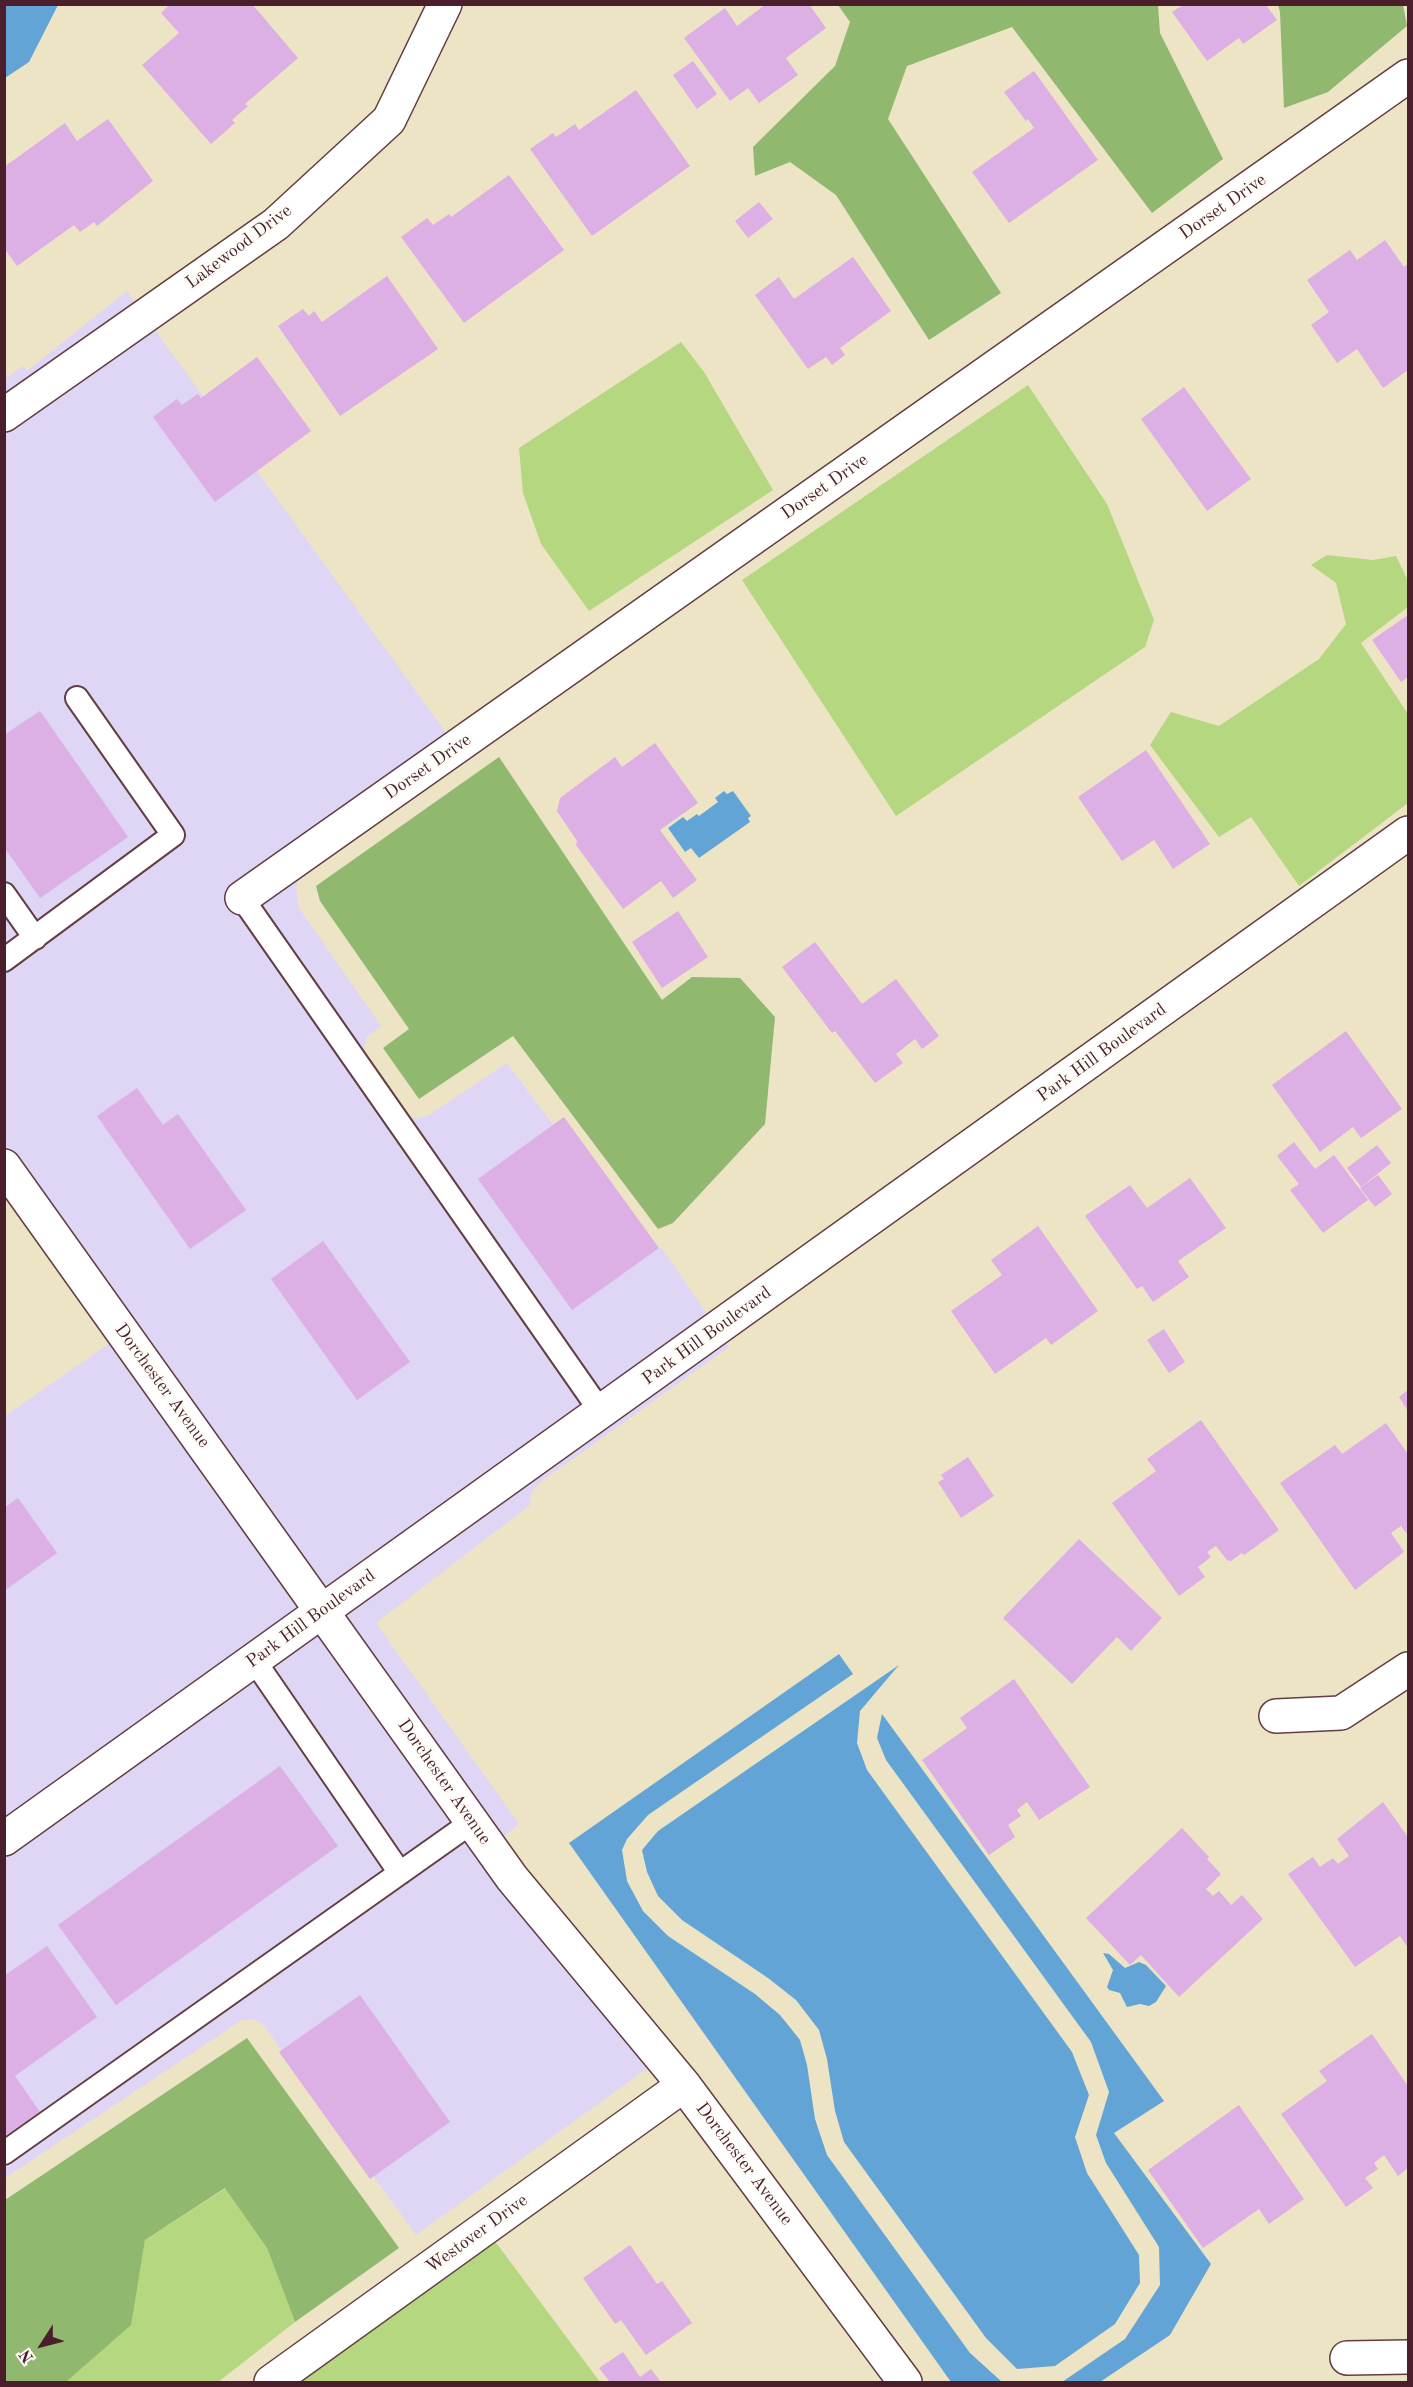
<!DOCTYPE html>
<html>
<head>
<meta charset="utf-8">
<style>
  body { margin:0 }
  #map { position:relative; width:1413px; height:2387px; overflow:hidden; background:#ede4c6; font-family:"Old Standard TT",serif }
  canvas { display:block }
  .frame { position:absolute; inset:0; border:6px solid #4a1f2b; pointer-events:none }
  .north { position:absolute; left:12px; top:2315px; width:60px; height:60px; -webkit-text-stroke:4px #fdfcf7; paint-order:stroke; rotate:234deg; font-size:16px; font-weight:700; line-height:24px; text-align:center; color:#4a1f2b }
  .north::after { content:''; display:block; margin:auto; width:21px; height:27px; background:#4a1f2b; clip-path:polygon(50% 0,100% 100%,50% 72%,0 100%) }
</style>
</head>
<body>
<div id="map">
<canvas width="1413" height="2387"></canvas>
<div class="frame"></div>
<div class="north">N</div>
</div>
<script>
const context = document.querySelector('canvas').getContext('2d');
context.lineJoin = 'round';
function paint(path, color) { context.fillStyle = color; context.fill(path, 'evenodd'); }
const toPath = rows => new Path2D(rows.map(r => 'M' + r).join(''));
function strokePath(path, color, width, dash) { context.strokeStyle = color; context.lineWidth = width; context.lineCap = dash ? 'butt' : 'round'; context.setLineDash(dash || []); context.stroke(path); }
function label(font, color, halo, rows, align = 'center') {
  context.font = font + ' "Old Standard TT",serif'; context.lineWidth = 6; context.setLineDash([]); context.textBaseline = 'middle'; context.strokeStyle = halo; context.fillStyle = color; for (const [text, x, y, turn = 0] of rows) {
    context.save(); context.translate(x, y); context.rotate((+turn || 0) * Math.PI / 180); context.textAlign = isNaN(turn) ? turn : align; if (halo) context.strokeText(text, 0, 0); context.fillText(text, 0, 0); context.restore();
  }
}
paint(toPath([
  [127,291,465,759,301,876,296,887,299,908,381,1026,367,1037,363,1054,405,1115,417,1119,429,1115,507,1063,641,1242,651,1248,662,1248,729,1347,539,1483,531,1494,530,1505,376,1623,519,1824,498,1841,648,2068,416,2235,264,2026,255,2019,242,2020,5,2178,5,1416,120,1336,5,1173,4,379,23,366,27,371]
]), '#dfd5f5');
paint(toPath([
  [681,342,704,372,773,490,589,611,541,544,523,493,519,448],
  [1028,385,1107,504,1154,620,1145,647,896,816,742,580],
  [1327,555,1373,560,1396,556,1408,581,1408,607,1361,643,1408,714,1408,803,1299,886,1251,817,1219,837,1150,745,1171,712,1219,726,1319,659,1346,624,1336,583,1311,565],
  [226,2188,267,2248,295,2322,218,2382,66,2382,130,2325,145,2240],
  [494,2240,600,2382,301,2382]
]), '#b5d77f');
paint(toPath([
  [1158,5,1160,33,1223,159,1152,213,1012,27,907,66,888,119,1001,293,929,340,836,195,790,162,755,176,753,147,835,66,850,22,838,5],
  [1278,5,1403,5,1407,26,1328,92,1284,108,1280,12],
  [499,757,662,1000,692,977,740,978,775,1017,765,1124,673,1223,658,1229,513,1036,419,1099,383,1048,409,1029,320,901,316,886],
  [247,2038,399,2248,295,2322,267,2248,225,2188,145,2240,131,2325,66,2382,5,2382,5,2200]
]), '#90b86e');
paint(toPath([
  [5,4,58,5,29,62,5,78],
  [724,791,727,794,733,791,751,816,748,818,750,822,699,858,691,848,685,852,668,828,683,817,687,821,697,814,699,816,718,802,715,798],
  [839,1654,853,1674,648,1815,627,1839,622,1850,627,1881,643,1911,668,1936,755,1994,780,2015,800,2040,807,2065,815,2119,827,2155,970,2353,1002,2382,951,2382,569,1843],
  [899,1665,860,1711,857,1743,867,1770,1072,2052,1089,2095,1075,2137,1087,2173,1139,2255,1140,2283,1115,2324,1055,2366,1017,2369,986,2338,844,2142,835,2111,827,2059,819,2030,796,2000,768,1978,682,1920,658,1896,647,1872,642,1850,658,1831],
  [882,1714,1164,2101,1114,2133,1211,2264,1170,2335,1100,2382,1062,2382,1125,2339,1160,2285,1159,2247,1106,2163,1096,2135,1109,2092,1091,2042,886,1760,877,1738],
  [1103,1953,1109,1954,1125,1968,1139,1962,1146,1965,1166,1986,1156,2002,1149,2006,1140,2004,1127,2007,1120,1993,1109,1990,1107,1987,1113,1970]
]), '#61a4d5');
paint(toPath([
  [170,4,252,4,298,58,245,104,248,106,232,120,235,123,211,144,142,65,179,33,161,13],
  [766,4,809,4,826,28,786,58,798,75,759,103,748,88,730,101,684,38,725,8,737,26],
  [1183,5,1266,5,1277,20,1243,44,1239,38,1207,61,1172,12],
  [693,61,717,94,697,109,673,75],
  [1034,71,1098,160,1009,223,972,172,1034,128,1028,119,1026,121,1004,92],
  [636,90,690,166,592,236,530,149,553,133,556,137,575,124,579,130],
  [108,119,153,181,97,226,94,222,80,232,74,225,17,266,4,248,4,167,65,123,77,141],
  [509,175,564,250,464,323,401,237,427,218,433,225,449,214,451,217],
  [759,202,773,219,748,238,735,221],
  [1385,240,1404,267,1408,264,1408,370,1383,388,1357,349,1337,363,1311,325,1329,312,1307,280,1350,250,1357,260],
  [853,257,891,311,840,348,845,355,832,365,826,357,808,369,755,295,779,277,794,299],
  [387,276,438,349,340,416,278,326,303,309,309,316,314,311,322,322],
  [257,357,311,431,215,502,153,417,177,399,182,405,198,394,201,398],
  [1184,387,1251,479,1207,511,1141,419],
  [1408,615,1408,677,1401,682,1372,640],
  [40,711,128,837,40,898,4,847,4,735],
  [655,743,698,803,660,830,697,880,673,898,661,881,623,909,576,845,577,841,557,811,560,798,615,757,622,767],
  [1146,750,1210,844,1173,869,1154,840,1122,861,1078,797],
  [678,911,708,957,662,988,632,942],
  [815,942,862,1004,896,979,939,1036,922,1049,915,1039,896,1054,903,1063,875,1083,835,1031,832,1033,782,967],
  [1346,1031,1402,1109,1361,1138,1353,1127,1320,1152,1272,1085],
  [137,1088,163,1125,178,1114,246,1210,190,1249,97,1116],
  [564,1117,659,1248,572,1310,478,1179],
  [1294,1142,1315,1169,1334,1155,1368,1200,1323,1233,1290,1190,1299,1184,1277,1156],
  [1377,1145,1391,1163,1361,1187,1347,1168],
  [1378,1175,1392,1194,1375,1207,1360,1188],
  [1190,1178,1226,1228,1178,1261,1189,1277,1153,1302,1142,1286,1137,1289,1085,1216,1130,1185,1147,1208],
  [1038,1226,1098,1311,1051,1345,1046,1338,995,1374,951,1311,1002,1275,991,1260],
  [323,1241,410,1362,357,1400,271,1279],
  [1164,1329,1185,1362,1169,1373,1147,1340],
  [1408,1390,1408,1411,1399,1397],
  [1201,1420,1279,1530,1244,1555,1242,1553,1231,1561,1227,1560,1216,1546,1207,1552,1211,1557,1198,1567,1205,1577,1179,1596,1112,1503,1156,1471,1147,1459],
  [1386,1423,1408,1454,1408,1531,1406,1533,1401,1526,1391,1533,1404,1552,1355,1590,1280,1483,1335,1445,1342,1454],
  [968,1457,994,1496,961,1518,938,1482,944,1479,941,1475],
  [18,1498,57,1553,4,1591,4,1508],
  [1079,1539,1162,1618,1131,1651,1117,1637,1072,1684,1003,1618],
  [1014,1679,1090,1787,1039,1820,1027,1802,1017,1810,1021,1816,1008,1825,1015,1837,989,1855,922,1760,967,1728,960,1718],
  [280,1766,338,1846,116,2005,58,1925],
  [1383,1802,1408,1837,1408,1948,1400,1936,1355,1967,1288,1874,1313,1857,1320,1867,1333,1858,1338,1864,1349,1856,1337,1839],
  [1182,1828,1209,1857,1207,1859,1221,1874,1206,1889,1213,1896,1219,1891,1231,1905,1242,1895,1263,1919,1179,1997,1141,1955,1130,1965,1086,1918],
  [47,1946,97,2017,15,2076,40,2112,6,2135,4,1976],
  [360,1995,450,2122,370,2179,279,2052],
  [1372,2034,1408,2086,1408,2168,1398,2176,1384,2155,1374,2163,1378,2169,1365,2178,1373,2188,1346,2207,1281,2114,1327,2081,1319,2071],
  [1239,2105,1304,2199,1269,2224,1259,2209,1203,2248,1148,2170],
  [630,2245,657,2284,662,2281,692,2323,646,2355,621,2320,615,2324,583,2278],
  [623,2352,640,2377,651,2369,661,2382,610,2382,599,2368]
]), '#dcafe5');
const service = toPath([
  [4,894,35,938],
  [242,898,601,1412],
  [4,960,173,835,77,698],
  [254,1660,400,1873],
  [4,2153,472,1822]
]);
const minor = toPath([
  [4,415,276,224,389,120,445,4],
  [242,898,1408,76],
  [4,1166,512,1878,684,2085,905,2382],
  [1276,1716,1341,1713,1408,1669],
  [4,1839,1408,833],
  [1347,2358,1408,2357],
  [271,2382,684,2085]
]);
strokePath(service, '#623d42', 26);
strokePath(minor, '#623d42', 36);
strokePath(service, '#fff', 22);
strokePath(minor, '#fff', 33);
label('18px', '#4a1f2b', '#fdfcf7', [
  ["Dorset Drive",1223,207,-35],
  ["Lakewood Drive",239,247,-37],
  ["Dorset Drive",825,487,-35],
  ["Dorset Drive",428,767,-35],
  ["Park Hill Boulevard",1102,1053,-36],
  ["Park Hill Boulevard",707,1336,-36],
  ["Dorchester Avenue",162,1386,54],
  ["Park Hill Boulevard",311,1619,-36],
  ["Dorchester Avenue",444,1782,55],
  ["Dorchester Avenue",744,2164,53],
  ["Westover Drive",477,2234,-36]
]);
</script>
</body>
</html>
